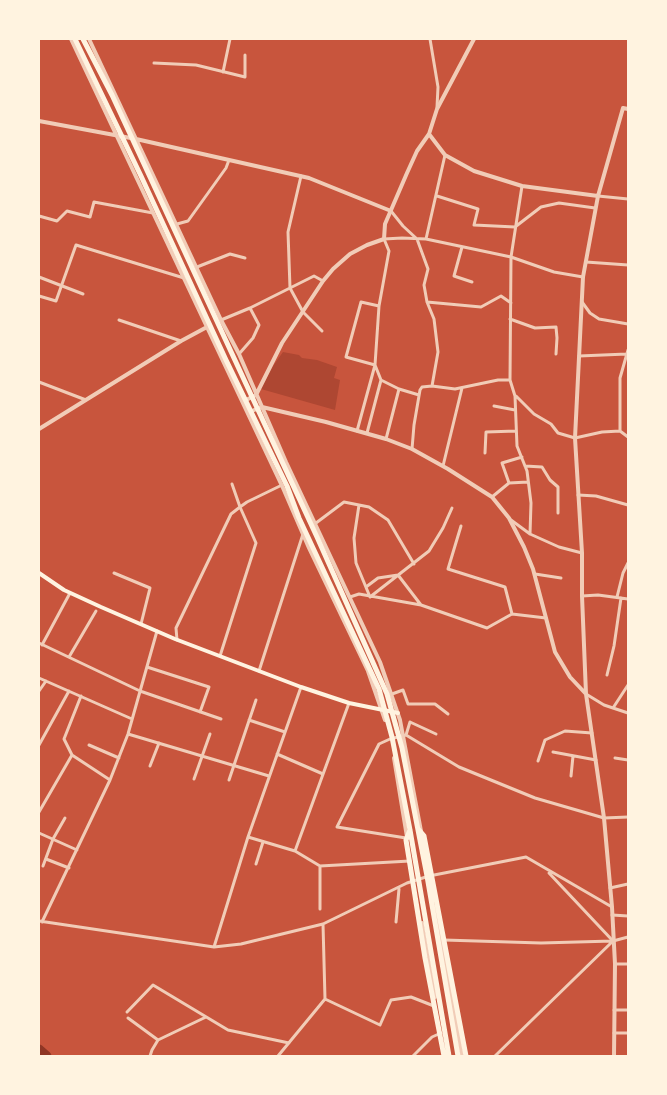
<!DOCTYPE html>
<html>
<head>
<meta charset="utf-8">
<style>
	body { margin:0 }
	#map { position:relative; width:667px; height:1095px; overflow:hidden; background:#c8553d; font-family:"Titillium Web",sans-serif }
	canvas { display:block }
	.frame { position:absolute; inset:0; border:40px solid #fff3e0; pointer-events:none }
</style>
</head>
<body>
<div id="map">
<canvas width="667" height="1095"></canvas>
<div class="frame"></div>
</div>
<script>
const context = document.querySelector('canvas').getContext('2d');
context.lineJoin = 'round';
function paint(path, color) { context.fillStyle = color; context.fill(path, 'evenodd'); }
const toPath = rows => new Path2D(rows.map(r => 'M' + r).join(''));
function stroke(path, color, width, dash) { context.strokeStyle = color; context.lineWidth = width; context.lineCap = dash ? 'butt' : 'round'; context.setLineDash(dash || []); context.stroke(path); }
paint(toPath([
	[283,352,299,355,302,358,317,360,337,367,334,378,340,380,335,410,261,389,273,366]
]), '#ae4732');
stroke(toPath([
	[39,1049,47,1056]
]), '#8f3625', 9);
stroke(toPath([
	[430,39,438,87,437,107],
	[154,63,196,65,245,77,245,55],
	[223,72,230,39],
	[522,186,511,257,510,380,515,396,517,446,527,471,531,503,530,534],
	[437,196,478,209,474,225,515,227,541,207,559,203,595,208],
	[598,196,628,199],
	[391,211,403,226,417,239,428,269,424,285,427,302,434,319,438,352,432,386],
	[39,216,57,221,67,211,90,217,94,202,153,213],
	[177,224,188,221,226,168,229,160],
	[426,239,445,155],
	[462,247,454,276,472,282],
	[586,262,628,265],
	[197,267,230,254,245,258],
	[39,277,83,294],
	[290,288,288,232,301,176],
	[290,288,303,312,322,331],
	[39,296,56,301,76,245,184,278],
	[427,302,481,307,501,296,511,303],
	[582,302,590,313,599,319,628,324],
	[510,319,535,328,556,327,557,338,556,354],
	[119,320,181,341],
	[221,320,250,308,314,276,323,281],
	[628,350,620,378,620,431,628,437],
	[239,354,253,338,259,325,250,308],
	[579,356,627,354],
	[39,382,86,400],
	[419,395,399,389,381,380,375,365,379,306,389,251,384,239,402,238,426,239,511,257,554,272,583,277],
	[516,396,534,414,551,424,558,433,575,438,602,432,620,431],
	[494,406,515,410],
	[357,431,375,365,346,357,361,302,379,306],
	[367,433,381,380],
	[386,439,399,389],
	[412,449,414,425,420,390,422,387,432,386,455,389,498,380,510,380],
	[485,453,486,432,516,431],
	[443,466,462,388],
	[525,466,542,467,550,480,558,487,558,513],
	[509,483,502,463,522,457],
	[232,484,240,507,247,502,282,485],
	[578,495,596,496,628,505],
	[492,497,509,483,528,482],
	[359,505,354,538,356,563,370,597,429,551,443,528,452,508],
	[511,520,530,534,559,547,582,553],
	[316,523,344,502,369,507,388,520,414,564],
	[461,526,448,569,505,587,512,614,546,618],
	[114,573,150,588,141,624],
	[535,574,561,578],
	[366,587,378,578,398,575,421,605],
	[582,596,598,595,628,599],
	[350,597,359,594,421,605,487,628,512,614],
	[617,597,623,573,628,563],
	[177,640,176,628,231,514,240,507,256,543,220,656],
	[39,643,140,691,221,719],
	[42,645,70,593],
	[69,657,96,611],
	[147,667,209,687,200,712],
	[259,671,303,534],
	[607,675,614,646,621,598],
	[39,678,132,719],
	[39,691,46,681],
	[392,694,403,690,408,704,435,704,448,714],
	[586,694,604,705,628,713],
	[81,696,64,739,72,755,110,780],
	[613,708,628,685],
	[249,720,285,732],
	[128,734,269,776],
	[406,735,410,722,436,734],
	[39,745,69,691],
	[89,745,119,758],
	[553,752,596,760],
	[277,754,323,774],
	[615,758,628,760],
	[538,761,545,740,565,731,592,733],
	[150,766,159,743],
	[571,776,573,756],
	[194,779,210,734],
	[229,780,256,700],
	[39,812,72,755],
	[39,833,77,850],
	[248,837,295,851,320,866,410,861],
	[406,838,337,827,379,744,390,739,406,735,459,767,535,798,604,818,628,817],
	[295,851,349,703],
	[46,859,69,868],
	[256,864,263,842],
	[43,866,53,839,65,818],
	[320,866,320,909],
	[549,873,613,941,628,937],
	[610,888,628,884],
	[612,915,628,916],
	[39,921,214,947,241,944,323,924,407,883,429,876,526,857,612,907],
	[42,922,110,780,128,734,157,631],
	[396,922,399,889],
	[323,924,325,999,380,1025,391,1000,411,997,434,1006],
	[444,940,541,943,613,941,495,1056],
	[214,947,248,837,301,687],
	[615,964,628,964],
	[614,1010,628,1010],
	[127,1012,153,985,228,1030,289,1043],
	[128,1018,158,1040],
	[614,1033,628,1033],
	[150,1056,152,1050,158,1040,206,1017],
	[278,1056,325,999],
	[413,1056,432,1037,441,1033]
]), '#f1ccb7', 3);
stroke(toPath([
	[71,39,283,488,309,548,368,671,385,720],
	[89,39,221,320,239,354,286,462,380,662,400,720,421,831],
	[39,121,136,139,309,178,391,211],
	[429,134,445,155,474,171,522,186,598,196],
	[244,401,256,395,282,343,323,281,333,269,350,254,367,245,384,239,385,224,407,173,417,151,429,134,437,109,474,39],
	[249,412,262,407,326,422,386,439,412,449,448,469,492,497,509,518,524,547,533,569,555,652,570,677,586,694],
	[39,429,181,341,207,327],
	[394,758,407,837],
	[435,907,462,1056],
	[422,923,435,997],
	[614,1056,615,964,612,907,604,818,586,694,582,596,582,553,575,438,583,277,598,196,623,108,628,109]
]), '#f1ccb7', 4);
stroke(toPath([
	[39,573,64,590,101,607,175,639,301,687,349,703,398,713]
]), '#fff3e0', 4);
stroke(toPath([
	[75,39,141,176,226,360,287,486,299,518,379,689,392,737,410,830,449,1056],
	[83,39,112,95,317,537,387,694,402,748,427,876,458,1056],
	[418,829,424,836,466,1056],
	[410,830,406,840,425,958,444,1056]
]), '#fff3e0', 5);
</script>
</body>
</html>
